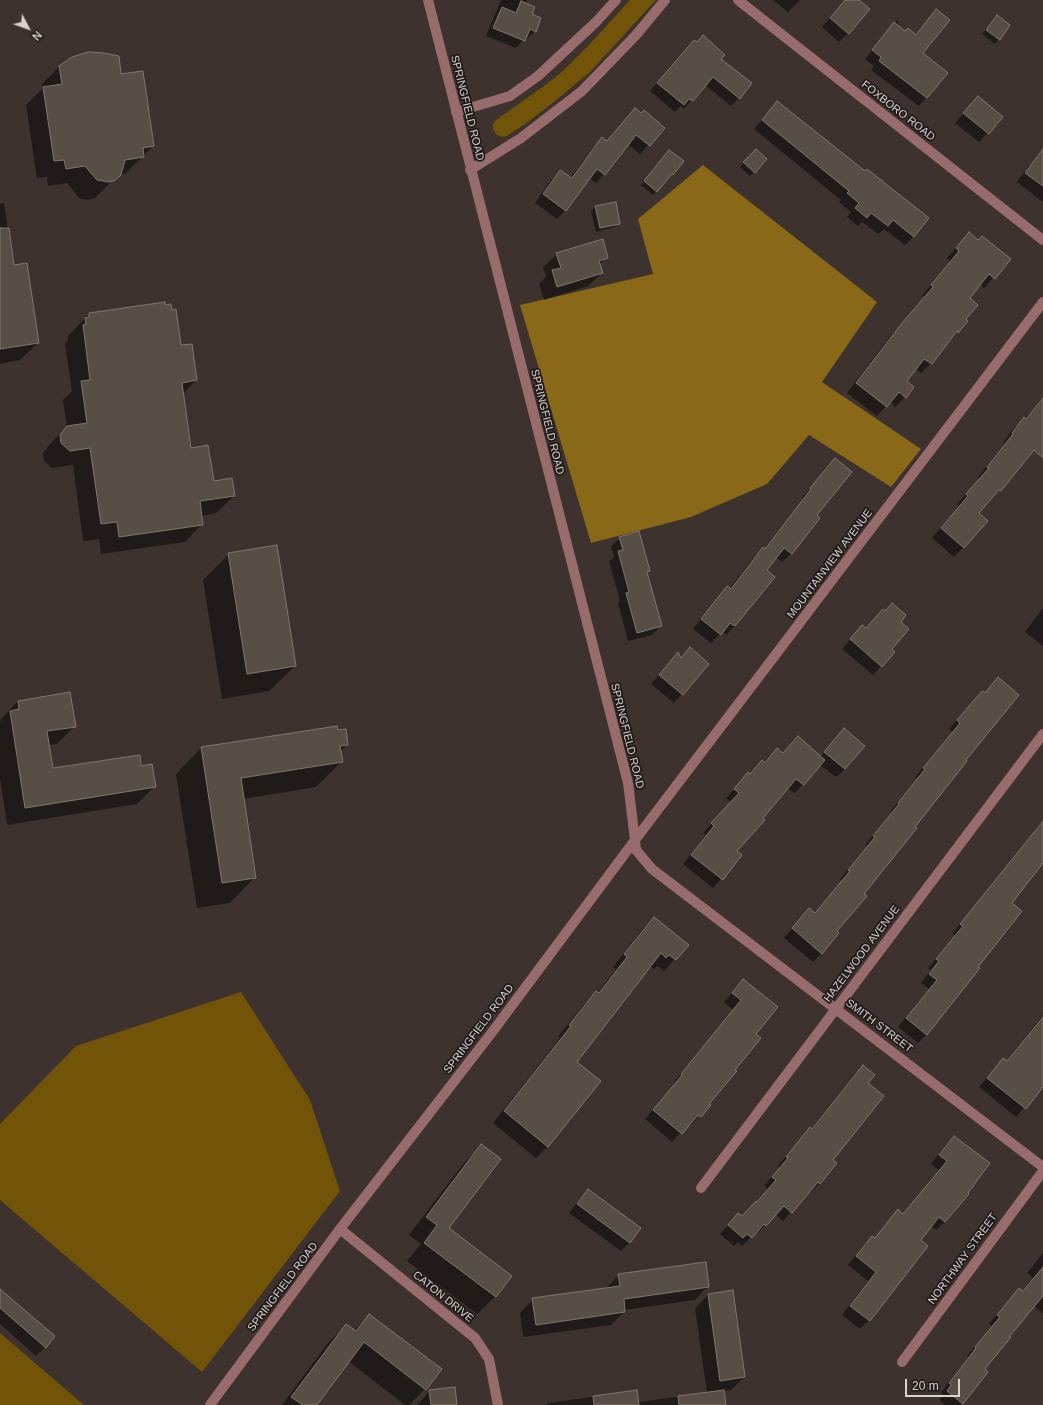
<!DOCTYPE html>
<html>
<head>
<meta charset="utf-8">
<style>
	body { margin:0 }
	#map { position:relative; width:1043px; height:1405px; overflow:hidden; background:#3d322e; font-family:Arial,sans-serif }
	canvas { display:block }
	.north { position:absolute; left:8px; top:8px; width:40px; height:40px; -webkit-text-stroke:3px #201b19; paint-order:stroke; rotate:131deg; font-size:11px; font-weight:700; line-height:16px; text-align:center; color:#d9d2cf }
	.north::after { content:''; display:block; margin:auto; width:14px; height:18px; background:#d9d2cf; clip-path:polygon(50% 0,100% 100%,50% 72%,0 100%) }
	.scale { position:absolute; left:905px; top:1379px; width:55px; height:18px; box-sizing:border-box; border:2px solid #d9d2cf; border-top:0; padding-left:5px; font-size:12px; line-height:14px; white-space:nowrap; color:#d9d2cf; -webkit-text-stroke:3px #201b19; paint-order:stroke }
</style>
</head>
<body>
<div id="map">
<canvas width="1043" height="1405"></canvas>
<div class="north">N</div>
<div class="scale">20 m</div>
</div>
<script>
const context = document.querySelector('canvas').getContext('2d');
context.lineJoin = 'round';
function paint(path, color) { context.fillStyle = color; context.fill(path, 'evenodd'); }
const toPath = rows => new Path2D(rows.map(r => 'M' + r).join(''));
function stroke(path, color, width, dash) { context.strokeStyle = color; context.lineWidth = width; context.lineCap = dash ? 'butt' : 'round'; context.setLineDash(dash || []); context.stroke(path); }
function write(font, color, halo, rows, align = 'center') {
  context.font = font + ' Arial,sans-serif'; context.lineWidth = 3.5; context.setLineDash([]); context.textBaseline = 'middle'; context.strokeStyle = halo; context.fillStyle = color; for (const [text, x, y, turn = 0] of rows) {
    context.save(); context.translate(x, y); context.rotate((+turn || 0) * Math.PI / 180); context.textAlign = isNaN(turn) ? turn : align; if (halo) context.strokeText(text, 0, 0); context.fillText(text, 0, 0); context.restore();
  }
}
paint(toPath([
	[630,0,656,0,590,72,555,101,528,122,507,136,501,137,496,134,493,129,493,124,496,120,544,86,563,71,588,46],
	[241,992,310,1100,340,1191,202,1372,0,1200,0,1124,76,1046],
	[0,1333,84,1405,0,1405]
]), '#715407');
paint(toPath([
	[703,165,877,302,822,382,921,449,891,487,809,435,767,484,691,517,591,543,520,305,653,274,638,219]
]), '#896818');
paint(toPath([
	[501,0,526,0,535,31,527,39,525,38,516,48,486,36],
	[773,0,800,0,788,12],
	[845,0,858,0,848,33,839,42,822,27],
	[936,10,922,53,947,73,919,106,871,70,874,66,865,59,898,19,898,27,905,32,915,35],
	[997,16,1009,26,995,44,982,34],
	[686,49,720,59,739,98,731,106,705,85,684,109,681,106,675,112,650,91],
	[60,66,120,76,153,146,125,174,118,175,95,198,87,200,79,198,67,183,48,186,47,177,37,178,26,105,43,88,42,84],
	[978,97,1002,117,979,142,955,123],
	[777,103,914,236,905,245,884,229,878,234,862,222,858,226,847,217,851,212,839,202,841,200,754,129],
	[635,109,664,128,640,154,628,144,604,174,596,183,589,178,565,210,557,219,535,203,551,180,560,171,570,178,594,147,603,139,607,142],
	[752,154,766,159,750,176,740,167],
	[665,155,682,161,672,174,653,195,641,185],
	[1037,159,1043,163,1043,202,1017,182,1028,167],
	[4,203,13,266,38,343,20,360,0,364,0,204],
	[595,207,619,223,615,227,596,232,591,211],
	[969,233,978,241,1010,259,984,288,979,284,968,298,964,319,958,332,948,342,931,363,921,373,915,369,906,381,905,397,895,407,890,402,877,416,847,393,892,334,924,297,922,296,950,261,947,258],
	[557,254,607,257,599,265,602,273,588,286,544,300,539,284,546,277,543,267],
	[89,314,180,346,196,380,183,394,190,449,213,482,234,496,216,513,201,516,202,524,185,542,101,554,99,539,83,541,73,465,52,468,44,461,43,453,49,445,67,427,63,400,72,391,65,343,68,340,68,336],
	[1043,397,1043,439,1000,490,990,500,989,499,977,513,964,547,954,557,932,538,959,506,957,504,980,479,978,477,1004,444,1003,443,1014,428,1024,419,1025,419],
	[835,459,815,515,819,518,791,554,782,562,776,557,765,570,774,577,735,626,726,635,722,632,711,643,693,629,719,596,727,588,729,589,754,557,763,548,764,549,803,499,802,498],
	[620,538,649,571,647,573,661,626,652,635,628,641,618,603,620,601,609,561,614,557,611,546],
	[229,554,295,666,269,691,222,699,203,580],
	[892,604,899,622,890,649,881,666,873,675,842,649,854,635,866,629],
	[1043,608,1043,646,1025,632],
	[690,649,682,694,674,703,651,684,678,654,680,659],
	[998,679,965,760,835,931,822,953,813,962,784,938,809,909,814,913,842,881,840,879,867,846,865,845,891,813,890,812,917,778,915,777,952,732,949,729,973,701,982,692,984,694],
	[18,701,75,726,57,744,49,745,52,770,141,767,155,786,137,804,7,825,0,778,0,722,1,719],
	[844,730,863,746,845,769,836,777,820,765,795,793,787,788,736,851,741,856,713,888,683,864,706,835,703,833,731,802,726,798,740,783,753,770,764,763,777,749,782,754,820,757],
	[347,745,340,752,342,761,316,787,243,799,255,877,230,903,197,908,176,774,201,748],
	[1043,820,1043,861,1010,903,927,1034,918,1043,898,1027,929,989,921,983,931,970,928,968,955,935,952,934],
	[654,918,687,945,664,971,657,966,654,969,650,966,576,1062,548,1146,536,1158,493,1123,560,1038,558,1037,584,1004,596,992,597,993,616,969,613,967,642,930],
	[743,981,755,1034,708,1104,709,1105,691,1125,689,1124,672,1142,645,1119,674,1084,673,1083,733,1010,724,1002],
	[1043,1015,1043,1088,1041,1090,1040,1089,1016,1117,979,1087,1003,1059,1006,1061],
	[863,1067,867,1083,832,1160,820,1183,811,1192,809,1191,783,1221,775,1214,757,1234,756,1232,742,1246,738,1242,734,1246,720,1234,738,1214,742,1217,757,1203,768,1189,764,1186,780,1168,778,1166,802,1137,810,1128,811,1129,854,1075],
	[954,1137,945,1222,936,1230,931,1226,919,1240,869,1320,860,1329,842,1315,868,1281,848,1265,863,1246,872,1237,874,1239,898,1210,903,1214,939,1170,931,1164,945,1146],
	[481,1145,448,1229,510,1276,495,1297,477,1314,407,1261,421,1244,409,1235,464,1163],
	[588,1191,640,1229,629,1243,621,1251,569,1213,579,1200],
	[1043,1253,1043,1313,1034,1306,984,1369,962,1403,960,1405,945,1405,939,1400,943,1395,941,1392,968,1357,967,1356,992,1326,989,1324,1011,1298,1019,1289,1022,1291,1033,1278,1027,1273],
	[619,1275,708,1286,695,1300,624,1310,624,1312,611,1325,523,1337,520,1313,533,1299,605,1289],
	[732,1292,744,1377,731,1390,723,1391,725,1405,546,1405,548,1403,636,1391,638,1402,707,1393,695,1308,708,1295],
	[0,1301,45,1347,36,1356,0,1324],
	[369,1315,425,1389,409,1405,405,1405,348,1361,316,1405,282,1405,328,1343,346,1325,353,1331],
	[430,1391,456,1405,417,1405]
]), '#0007');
const building = toPath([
	[845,0,859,0,870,9,849,34,830,18,845,0],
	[521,1,535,7,532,14,541,18,536,32,530,29,525,41,493,28,502,7,516,13,521,1],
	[936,9,950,20,923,53,948,73,927,98,879,61,881,57,872,50,894,22,905,31,908,28,916,35,936,9],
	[997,15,1010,25,1000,40,986,30,997,15],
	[703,35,725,55,721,59,752,83,740,99,713,77,693,101,689,99,684,105,657,83,694,40,697,42,703,35],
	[88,52,104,53,119,56,121,74,143,71,154,146,143,148,144,157,125,160,121,175,114,181,109,182,97,180,85,166,66,169,64,160,54,161,43,87,62,84,59,66,72,57,88,52],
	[978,96,1003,117,989,134,963,113,978,96],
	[777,101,865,171,867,169,929,218,914,237,893,220,888,226,871,213,867,218,855,208,859,203,847,193,849,191,762,120,777,101],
	[635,108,641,113,644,110,665,128,650,146,636,135,605,175,597,169,566,211,543,194,560,170,572,178,602,137,607,141,635,108],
	[756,149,767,159,755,173,743,162,756,149],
	[1043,149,1043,186,1025,173,1043,149],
	[669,150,684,161,673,175,672,174,657,192,644,181,669,150],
	[616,202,620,224,600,228,595,206,616,202],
	[0,228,9,228,14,265,27,263,39,343,0,349,0,228],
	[969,232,978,240,982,236,1011,259,995,279,989,274,970,298,978,305,966,319,968,321,958,333,957,331,932,364,924,359,907,381,914,387,906,398,899,392,887,407,856,383,902,323,933,287,931,285,959,251,956,248,969,232],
	[603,239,608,258,599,261,603,273,557,287,552,270,561,268,556,253,603,239],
	[165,302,165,305,171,304,172,310,176,309,181,345,192,344,197,380,182,383,191,448,208,445,214,481,232,478,235,496,200,501,203,525,119,537,117,522,101,524,90,448,70,451,61,443,60,435,67,426,87,423,81,381,90,380,83,325,86,324,85,318,89,317,89,313,165,302],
	[1043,398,1043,458,1034,450,1001,491,999,490,979,513,988,521,964,548,941,528,968,496,966,494,989,468,987,467,1013,434,1012,433,1024,417,1026,419,1043,398],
	[835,458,852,472,817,515,820,518,792,554,784,548,767,570,775,577,758,598,735,626,730,623,721,635,701,619,727,586,731,589,763,547,765,549,811,489,810,488,835,458],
	[639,531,650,571,647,572,662,626,637,633,626,593,629,592,618,551,623,550,619,537,639,531],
	[277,545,296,666,247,674,228,553,277,545],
	[892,603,906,615,901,622,909,629,892,649,895,652,882,667,850,639,862,625,866,628,883,609,885,611,892,603],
	[690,647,709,664,683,695,659,675,678,652,681,658,690,647],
	[998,677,1019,695,966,760,967,761,915,827,917,828,864,894,867,896,837,931,839,933,822,954,792,928,809,908,815,913,850,871,848,870,875,837,873,836,899,804,898,803,925,769,923,768,960,723,957,720,982,691,985,693,998,677],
	[70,692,76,727,47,731,53,768,140,755,141,766,152,764,156,787,25,808,10,711,19,709,18,701,70,692],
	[337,726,338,730,346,729,348,745,340,746,343,762,241,778,256,878,222,883,201,747,337,726],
	[844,728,865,746,845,769,824,752,844,728],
	[798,736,825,760,804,785,796,779,763,818,765,820,737,851,742,855,723,880,691,855,714,826,711,823,739,793,734,789,748,772,750,774,762,760,765,763,777,748,783,753,798,736],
	[1043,821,1043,863,1012,903,1022,911,978,967,980,968,927,1035,906,1018,937,980,929,974,939,961,936,959,963,926,960,924,1043,821],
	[654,917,689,945,676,960,669,955,666,958,661,953,577,1062,601,1081,548,1147,504,1111,571,1026,569,1025,596,991,599,993,627,957,624,954,654,917],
	[743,979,778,1007,756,1034,761,1038,735,1070,737,1071,709,1104,711,1105,701,1117,698,1115,682,1134,653,1110,682,1075,681,1074,741,1000,732,993,743,979],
	[1043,1017,1043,1087,1026,1109,987,1078,1003,1058,1007,1061,1043,1017],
	[863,1065,875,1075,868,1083,884,1096,833,1160,837,1163,820,1184,818,1182,792,1213,784,1206,766,1226,764,1224,752,1238,747,1234,743,1238,728,1225,738,1213,742,1216,756,1201,757,1202,776,1180,772,1177,788,1158,786,1157,810,1127,812,1129,863,1065],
	[954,1136,990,1163,968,1193,969,1194,945,1222,939,1217,921,1240,928,1246,870,1321,850,1306,876,1272,856,1256,872,1236,875,1238,898,1209,903,1214,947,1161,939,1155,954,1136],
	[481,1144,501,1159,449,1228,512,1276,496,1297,424,1243,437,1225,426,1217,481,1144],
	[588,1189,641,1228,630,1243,577,1204,588,1189],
	[706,1262,709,1287,624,1299,625,1312,536,1325,532,1298,620,1286,618,1274,706,1262],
	[1043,1267,1043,1296,1010,1336,1011,1337,985,1369,988,1372,963,1404,947,1391,951,1385,949,1383,976,1348,975,1347,1000,1317,997,1315,1019,1288,1023,1291,1043,1267],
	[0,1289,55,1336,46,1348,0,1308,0,1289],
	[733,1290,745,1377,720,1381,708,1294,733,1290],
	[369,1314,442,1369,426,1390,364,1342,317,1405,303,1405,291,1397,346,1324,356,1331,369,1314],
	[455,1387,457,1405,431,1405,429,1390,455,1387],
	[637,1390,639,1405,594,1405,593,1396,637,1390],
	[724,1390,726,1405,679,1405,678,1396,724,1390]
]);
paint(building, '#574e46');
stroke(building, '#81776f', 1);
stroke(toPath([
	[738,0,1043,240],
	[456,112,510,96,538,76,596,22,616,0],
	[470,170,521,138,582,91,636,35,665,0],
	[1043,302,635,840,636,850,652,869,1043,1167],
	[701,1188,1043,734],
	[340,1229,475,1338,489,1359,498,1405],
	[902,1362,1043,1171],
	[210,1405,340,1229,493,1031,635,840,628,783,428,0]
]), '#986c6c', 10);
write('11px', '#d9d2cf', '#201b19', [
	["SPRINGFIELD ROAD",467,108,76],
	["FOXBORO ROAD",898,111,38],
	["SPRINGFIELD ROAD",547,422,76],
	["MOUNTAINVIEW AVENUE",830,564,-53],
	["SPRINGFIELD ROAD",627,736,76],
	["HAZELWOOD AVENUE",862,954,-53],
	["SMITH STREET",879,1026,37],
	["SPRINGFIELD ROAD",479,1029,-53],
	["NORTHWAY STREET",963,1259,-54],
	["SPRINGFIELD ROAD",283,1287,-53],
	["CATON DRIVE",443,1297,39]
]);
</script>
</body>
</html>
